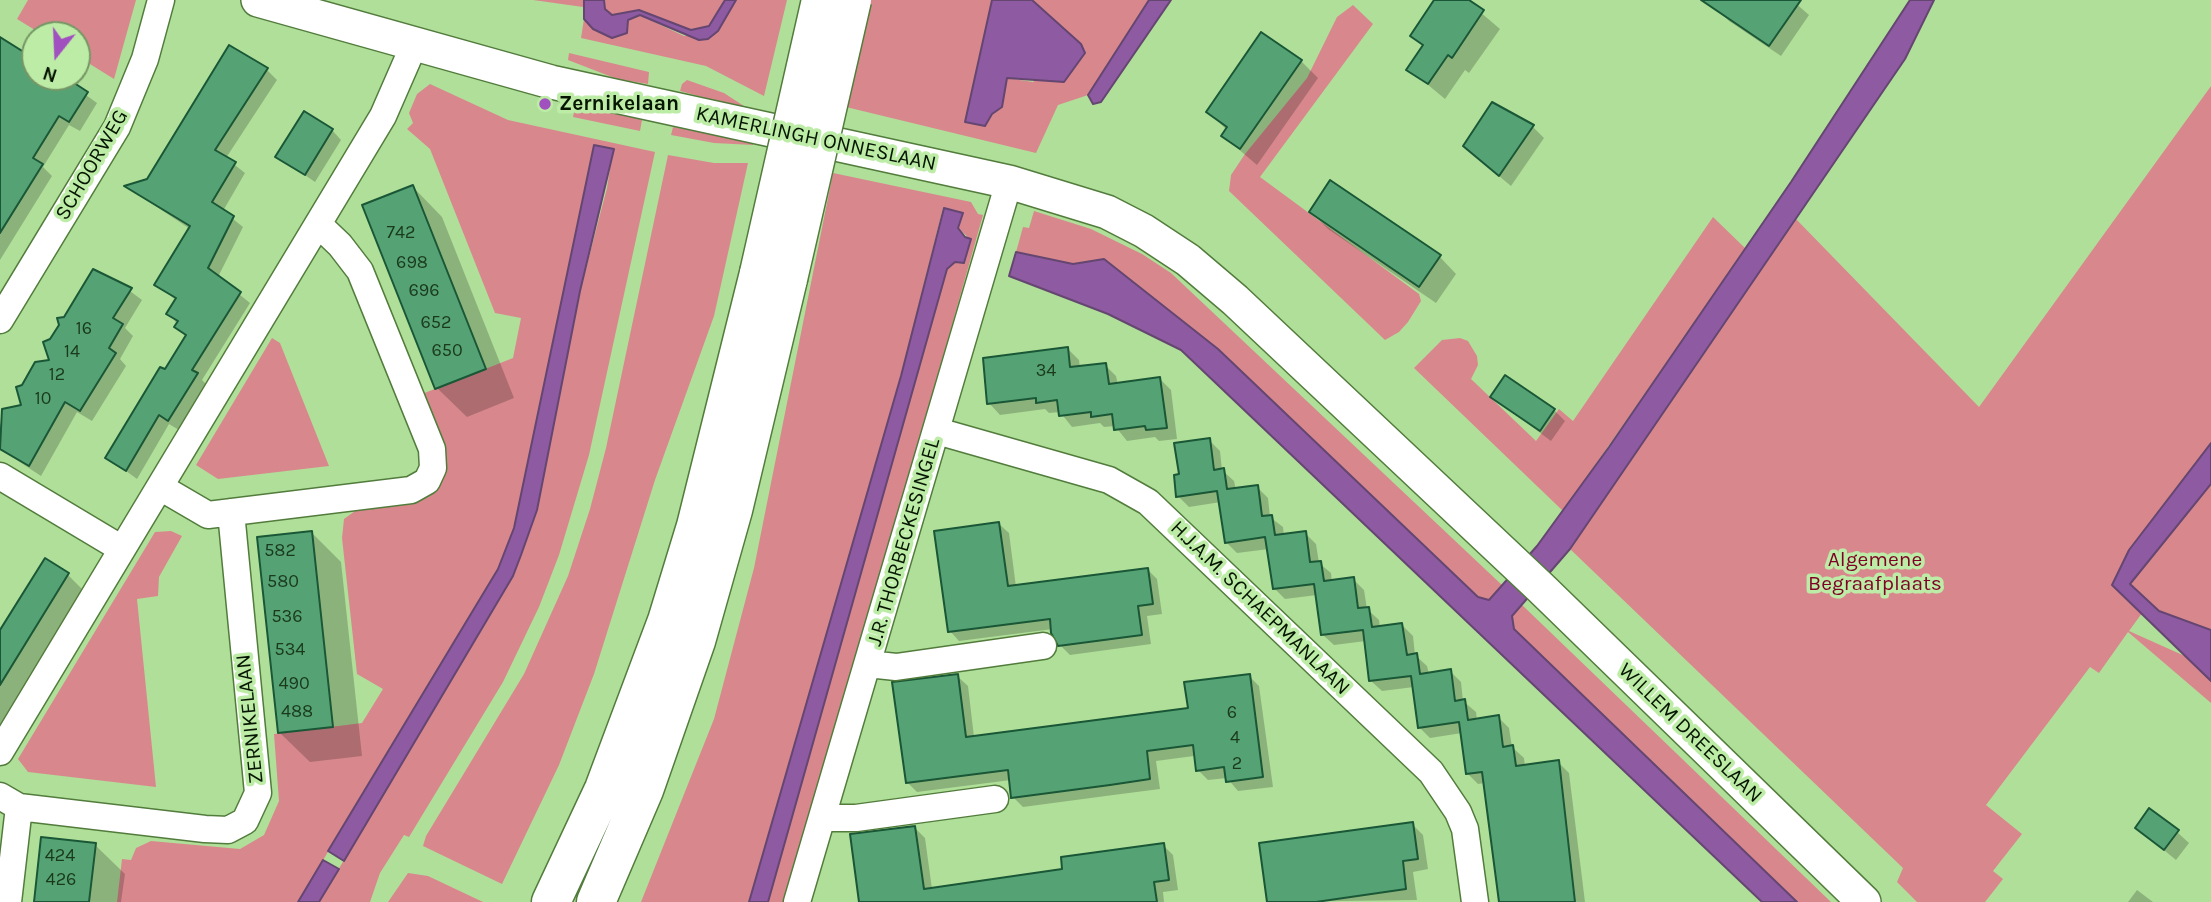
<!DOCTYPE html>
<html>
<head>
<meta charset="utf-8">
<style>
	body { margin:0 }
	#map { position:relative; width:2211px; height:902px; overflow:hidden; background:#b0df9a; font-family:Karla,sans-serif }
	canvas { display:block }
	.north { position:absolute; left:21px; top:21px; width:70px; height:70px; box-sizing:border-box; background:#bdeca7; border:2px solid #749664; border-radius:50%; rotate:198deg; font-size:19px; font-weight:700; line-height:28px; text-align:center; color:#061600 }
	.north::after { content:''; display:block; margin:auto; width:24px; height:32px; background:#a150bf; clip-path:polygon(50% 0,100% 100%,50% 72%,0 100%) }
</style>
</head>
<body>
<div id="map">
<canvas width="2211" height="902"></canvas>
<div class="north">N</div>
</div>
<script>
const context = document.querySelector('canvas').getContext('2d');
context.lineJoin = 'round';
function paint(path, color) { context.fillStyle = color; context.fill(path, 'evenodd'); }
const toPath = rows => new Path2D(rows.map(r => 'M' + r).join(''));
function stroke(path, color, width, dash) { context.strokeStyle = color; context.lineWidth = width; context.lineCap = dash ? 'butt' : 'round'; context.setLineDash(dash || []); context.stroke(path); }
function write(font, color, halo, rows, align = 'center') {
  context.font = font + ' Karla,sans-serif'; context.lineWidth = 7; context.setLineDash([]); context.textBaseline = 'middle'; context.strokeStyle = halo; context.fillStyle = color; for (const [text, x, y, turn = 0] of rows) {
    context.save(); context.translate(x, y); context.rotate((+turn || 0) * Math.PI / 180); context.textAlign = isNaN(turn) ? turn : align; if (halo) context.strokeText(text, 0, 0); context.fillText(text, 0, 0); context.restore();
  }
}
paint(toPath([
	[28,0,136,0,114,79,77,56,77,35,43,35,17,19],
	[533,0,584,0,583,7],
	[604,0,725,0,709,26,691,30,640,10,612,15,605,9],
	[736,0,787,0,764,96,706,66,581,38,584,19,593,29,626,26,628,20,640,15,684,36,718,31],
	[870,0,992,0,965,122,985,126,992,114,1002,107,1007,78,1033,82,1081,44,1032,0,1149,0,1088,95,1058,105,1036,153,846,107],
	[1353,5,1373,24,1260,177,1419,294,1421,301,1408,322,1399,332,1385,340,1229,191,1231,175,1245,154,1307,78,1337,17],
	[569,53,649,72,648,84,617,79,568,60],
	[687,80,724,93,750,110,680,91,682,84],
	[430,84,508,120,655,152,589,455,559,555,539,607,503,682,409,837,404,835,380,873,370,902,319,902,513,576,521,555,537,510,580,291,607,188,613,149,595,145,514,528,498,568,298,902,117,902,122,859,131,860,136,848,151,841,240,849,264,835,279,801,274,734,362,723,383,689,357,674,342,538,344,519,355,511,413,504,430,496,435,490,422,394,513,358,521,318,495,313,430,149,407,129,413,123,409,113,417,94],
	[2211,86,2211,630,2159,611,2145,609,2129,631,2187,657,2211,681,2211,703,2128,632,2099,673,2090,667,1986,805,2022,834,1993,871,2003,879,1985,902,1917,902,1897,882,1903,868,1570,549,1795,218,1979,407],
	[577,99,642,120,640,131,573,117],
	[673,127,706,133,754,138,753,145,714,143,671,135],
	[668,155,714,163,748,163,714,316,655,480,594,674,559,765,502,884,423,846,426,836,524,674,568,576,590,509,606,448],
	[833,173,971,202,978,214,983,215,789,902,768,902,947,269,955,262,965,263,971,240,958,228,963,213,948,209,943,208,901,376,749,902,641,902,714,719,754,568],
	[1034,211,1091,229,1142,254,1171,273,1503,586,1489,600,1479,597,1218,349,1104,259,1073,264,1016,252,1023,227,1029,228],
	[1713,217,1746,249,1563,511,1414,368,1442,340,1460,338,1468,341,1477,356,1478,365,1471,379,1536,441,1559,409,1573,421],
	[272,338,280,343,329,466,218,479,196,465],
	[171,531,182,536,159,577,158,596,137,599,156,787,28,772,18,759,155,532],
	[1520,603,1831,902,1797,902,1659,770,1513,629,1512,616],
	[408,873,428,876,483,902,388,902]
]), '#d8888d');
const water = toPath([
	[584,0,604,0,605,9,612,15,639,10,691,30,709,26,725,0,736,0,718,31,708,39,699,40,640,15,628,20,627,33,612,38,593,29,584,19,584,0],
	[992,0,1032,0,1081,44,1085,53,1064,82,1007,78,1002,107,992,114,985,126,965,122,992,0],
	[1149,0,1171,0,1101,102,1093,104,1088,95,1149,0],
	[1910,0,1934,0,1905,59,1570,549,1512,616,1514,629,1797,902,1762,902,1181,350,1108,314,1009,276,1016,252,1073,264,1104,259,1218,349,1478,597,1489,600,1537,546,1609,447,1791,182,1910,0],
	[594,145,614,149,580,291,537,510,521,555,513,576,344,861,328,851,498,569,514,528,594,145],
	[944,208,963,213,958,228,965,237,971,239,964,263,955,262,947,269,768,902,749,902,901,376,944,208],
	[2211,443,2211,484,2130,584,2159,611,2211,630,2211,681,2112,585,2129,550,2211,443],
	[323,860,339,869,319,902,298,902,323,860]
]);
paint(water, '#8e5aa2');
stroke(water, '#654671', 2);
paint(toPath([
	[1436,0,1466,0,1500,29,1469,73,1465,70,1445,99,1409,69,1424,47,1412,36],
	[1724,0,1792,0,1809,15,1781,56,1729,21,1718,10],
	[0,49,35,61,35,77,61,77,97,103,80,131,69,125,43,167,52,176,0,260],
	[1301,61,1318,78,1257,165,1223,136,1227,130,1208,112],
	[267,70,277,80,226,158,245,173,223,211,243,227,218,277,250,303,202,380,207,385,179,430,169,424,137,479,107,457,187,338,169,313,177,301,156,284,190,229,127,187,148,181],
	[1533,127,1544,138,1511,186,1476,157],
	[332,130,341,140,315,182,277,156],
	[413,187,442,217,514,398,467,417,437,388],
	[1311,212,1440,257,1456,274,1436,303,1328,229],
	[114,279,142,300,125,328,133,336,120,359,126,366,92,421,77,412,41,476,0,449,0,425,5,416,23,407,23,387,52,362,52,341,65,318],
	[1067,348,1079,360,1080,368,1105,365,1116,376,1118,385,1160,379,1171,390,1177,439,1159,441,1155,437,1127,441,1115,426,1104,427,1100,423,1072,427,1060,412,1049,413,1045,409,1000,415,989,403],
	[1492,397,1554,410,1565,421,1551,441],
	[1209,440,1220,451,1222,470,1234,481,1236,490,1257,487,1268,498,1270,517,1283,527,1284,536,1305,533,1316,544,1319,563,1331,573,1332,582,1353,579,1364,590,1367,609,1379,620,1380,628,1402,625,1413,636,1415,655,1427,666,1429,674,1450,671,1461,682,1463,701,1476,712,1477,720,1498,717,1509,728,1512,747,1524,758,1525,767,1558,762,1569,773,1585,902,1501,902,1485,783,1478,784,1467,773,1462,733,1430,738,1419,727,1414,687,1382,691,1371,681,1366,641,1334,645,1323,635,1317,595,1285,599,1274,588,1269,549,1237,553,1226,542,1221,502,1189,507,1178,496,1180,476],
	[999,524,1009,533,1016,587,1147,569,1157,579,1162,614,1147,616,1151,644,1070,655,1060,645,1053,629,959,641,950,631],
	[311,532,341,562,362,756,310,762,280,733],
	[68,575,87,594,0,736,0,634],
	[957,676,968,686,974,737,1190,710,1249,676,1259,686,1273,787,1238,791,1227,778,1208,780,1198,770,1194,756,1156,761,1160,789,1121,794,1023,807,1013,797,1011,780,917,792,907,782],
	[1412,824,1423,835,1428,869,1413,872,1417,900,1268,902],
	[915,828,925,838,932,889,1064,870,1163,845,1173,855,1178,890,1163,892,1164,902,861,902],
	[2137,828,2177,832,2189,843,2176,860],
	[95,845,125,874,121,902,35,902],
	[2137,890,2153,902,2128,902]
]), '#0003');
const building = toPath([
	[1434,0,1469,0,1484,10,1452,58,1448,55,1428,84,1406,70,1423,45,1410,36,1434,0],
	[1701,0,1801,0,1769,46,1701,0],
	[1261,32,1302,60,1240,149,1221,136,1227,127,1206,112,1261,32],
	[0,37,35,59,35,77,65,77,88,92,69,122,59,116,33,158,43,164,0,233,0,37],
	[229,45,268,68,215,150,236,162,212,202,234,216,208,268,241,292,192,370,198,373,168,421,159,415,126,471,105,458,160,367,165,369,186,335,174,327,178,321,166,314,176,298,154,285,190,226,124,186,147,179,229,45],
	[1492,102,1534,125,1499,176,1463,146,1492,102],
	[304,111,333,129,305,175,275,157,304,111],
	[1330,180,1441,255,1419,287,1309,212,1330,180],
	[413,185,486,369,435,389,362,205,413,185],
	[93,269,132,288,113,318,123,324,109,348,116,353,80,411,65,402,29,466,0,449,2,409,21,405,16,387,22,385,35,362,49,360,43,342,50,339,59,325,57,318,64,317,93,269],
	[1068,347,1070,367,1106,363,1109,384,1160,377,1167,428,1146,430,1145,426,1114,430,1112,414,1091,417,1091,412,1059,416,1057,400,1036,403,1036,398,987,404,983,358,1068,347],
	[1505,375,1555,409,1540,431,1490,397,1505,375],
	[1210,438,1214,470,1224,468,1227,489,1258,485,1262,516,1272,515,1275,535,1306,531,1310,562,1321,561,1324,581,1354,577,1358,608,1369,607,1372,627,1402,623,1407,655,1417,653,1420,674,1451,669,1455,701,1465,699,1468,720,1499,715,1503,747,1513,745,1516,766,1559,760,1575,902,1499,902,1482,772,1466,774,1459,722,1418,728,1411,676,1369,681,1363,630,1321,635,1314,584,1273,589,1265,537,1225,543,1217,491,1176,497,1174,475,1179,474,1174,443,1210,438],
	[999,522,1008,586,1148,568,1153,604,1138,606,1142,635,1058,646,1051,633,1050,619,948,632,934,531,999,522],
	[312,531,333,727,278,733,257,537,312,531],
	[45,558,69,573,0,685,0,630,45,558],
	[958,674,966,737,1188,708,1184,682,1250,674,1263,777,1226,782,1224,767,1196,771,1193,745,1147,751,1150,779,1110,785,1011,798,1008,770,906,783,892,682,958,674],
	[2149,808,2179,830,2164,850,2135,828,2149,808],
	[1413,822,1418,859,1403,861,1406,889,1316,902,1267,902,1259,843,1413,822],
	[915,826,924,889,1062,869,1061,857,1164,843,1169,880,1154,882,1157,902,859,902,850,834,915,826],
	[41,837,96,843,89,902,34,902,41,837]
]);
paint(building, '#55a375');
stroke(building, '#1a5736', 2);
const minor = toPath([
	[0,320,117,127,145,59,161,0],
	[937,431,1109,480,1148,502,1431,772,1458,812,1465,829,1475,902],
	[0,476,122,549],
	[160,487,208,515,411,490,427,481,433,468,432,449,360,271,340,245,319,225],
	[868,664,896,667,1043,646],
	[0,752,383,116,414,45],
	[0,796,19,807,205,829,228,830,245,821,258,793,231,512],
	[822,818,856,818,995,799],
	[8,902,19,807],
	[797,902,1009,182]
]);
const tertiary = toPath([
	[258,0,551,82,1009,182,1107,212,1144,231,1188,260,1235,300,1541,588,1864,902]
]);
const primary = toPath([
	[551,902,604,789,667,621,696,526,759,273],
	[596,902,644,790,696,641,733,510,788,279]
]);
stroke(minor, '#527c3c', 29);
stroke(tertiary, '#527c3c', 36);
stroke(primary, '#527c3c', 41);
stroke(minor, '#fff', 26);
stroke(tertiary, '#fff', 33);
stroke(primary, '#fff', 38);
const primaryBridge = toPath([
	[759,273,821,0],
	[788,279,852,0]
]);
stroke(primaryBridge, '#527c3c', 41, []);
stroke(primaryBridge, '#fff', 38);
for (const [x, y, r, color] of [
	[545,104,7,"#a150bf"]
]) { const dot = new Path2D(); dot.arc(x, y, r, 0, 2 * Math.PI); context.fillStyle = color; context.fill(dot); stroke(dot, '#bdeca7', 2.5); }
write('18px', '#1a391d', null, [
	["742",401,233],
	["698",412,263],
	["696",424,291],
	["652",436,323],
	["16",84,329],
	["650",447,351],
	["14",72,352],
	["34",1046,371],
	["12",57,375],
	["10",43,399],
	["582",280,551],
	["580",283,582],
	["536",287,617],
	["534",290,650],
	["490",294,684],
	["488",297,712],
	["6",1232,713],
	["4",1235,738],
	["2",1237,764],
	["424",60,856],
	["426",61,880]
]);
write('bold 21px', '#061600', '#bdeca7', [
	["Zernikelaan",559,104]
], 'left');
write('21px', '#061600', '#bdeca7', [
	["KAMERLINGH ONNESLAAN",816,139,12],
	["SCHOORWEG",92,165,-60],
	["J.R. THORBECKESINGEL",904,542,-74],
	["H.J.A.M. SCHAEPMANLAAN",1260,608,44],
	["ZERNIKELAAN",250,719,-96],
	["WILLEM DREESLAAN",1690,733,44]
]);
write('21px', '#7f0025', '#bdeca7', [
	["Algemene",1875,560],
	["Begraafplaats",1875,584]
]);
</script>
</body>
</html>
